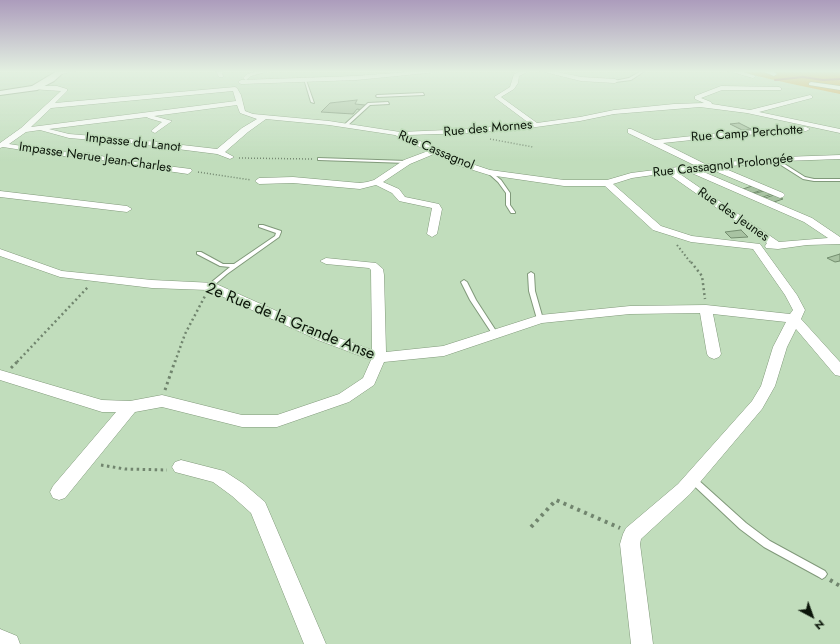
<!DOCTYPE html>
<html>
<head>
<meta charset="utf-8">
<style>
	body { margin:0 }
	#map { position:relative; width:840px; height:644px; overflow:hidden; background:#c1ddbc; font-family:Jost,sans-serif }
	canvas { display:block }
	.north { position:absolute; left:792px; top:596px; width:40px; height:40px; -webkit-text-stroke:3px #c1ddbc; paint-order:stroke; rotate:139deg; font-size:11px; font-weight:700; line-height:16px; text-align:center; color:#0b1509 }
	.north::after { content:''; display:block; margin:auto; width:14px; height:18px; background:#0b1509; clip-path:polygon(50% 0,100% 100%,50% 72%,0 100%) }
</style>
</head>
<body>
<div id="map">
<canvas width="840" height="644"></canvas>
<div class="north">N</div>
</div>
<script>
const context = document.querySelector('canvas').getContext('2d');
context.lineJoin = 'round';
function paint(path, color) { context.fillStyle = color; context.fill(path, 'evenodd'); }
const toPath = rows => new Path2D(rows.map(r => 'M' + r).join(''));
function stroke(path, color, width, dash) { context.strokeStyle = color; context.lineWidth = width; context.lineCap = dash ? 'butt' : 'round'; context.setLineDash(dash || []); context.stroke(path); }
function write(font, color, halo, rows, align = 'center') {
  context.font = font + ' Jost,sans-serif'; context.lineWidth = 3.5; context.setLineDash([]); context.textBaseline = 'middle'; context.strokeStyle = halo; context.fillStyle = color; for (const [text, x, y, turn = 0] of rows) {
    context.save(); context.translate(x, y); context.rotate((+turn || 0) * Math.PI / 180); context.textAlign = isNaN(turn) ? turn : align; if (halo) context.strokeText(text, 0, 0); context.fillText(text, 0, 0); context.restore();
  }
}
paint(toPath([
	[735,71,840,71,840,94,792,84]
]), '#d6a344');
stroke(toPath([
	[775,80,803,77,823,80,840,79]
]), '#ad5a58', 2);
const building = toPath([
	[357,100,355,104,365,105,362,110,357,109,353,114,321,112,330,103,357,100],
	[739,123,751,129,742,130,730,124,739,123],
	[752,186,762,190,750,194,740,190,752,186],
	[764,191,772,194,760,198,752,194,764,191],
	[774,195,783,199,771,203,762,199,774,195],
	[741,230,748,237,731,238,725,232,741,230],
	[840,254,840,261,835,262,827,258,840,254]
]);
paint(building, '#a8c3a2');
stroke(building, '#748e6f', 1);
const service = toPath([
	[641,71,645,71,631,80,615,82,614,81,629,78,641,71],
	[304,79,306,80,314,103,311,102,304,79],
	[423,93,424,95,377,97,376,96,377,95,423,93],
	[388,102,389,104,370,105,347,126,344,125,368,103,388,102],
	[318,158,407,161,409,162,407,163,319,160,318,160,318,158],
	[773,158,775,158,805,177,814,179,840,179,840,181,814,181,803,179,773,160,773,158],
	[488,171,490,171,501,180,510,193,510,205,515,212,515,213,511,213,506,205,506,193,498,182,488,173,488,171],
	[259,225,263,225,281,231,281,232,279,237,227,274,212,287,208,287,207,286,208,285,230,267,220,266,197,254,197,252,201,252,223,264,234,264,275,236,276,233,259,227,259,225],
	[531,272,534,274,535,291,543,319,540,321,537,319,529,291,528,274,531,272],
	[464,280,467,282,476,300,498,334,497,335,493,335,470,300,461,282,464,280],
	[693,477,696,478,746,523,770,541,825,571,827,574,825,577,822,579,819,577,764,547,740,529,690,482,689,480,690,478,693,477]
]);
const minor = toPath([
	[75,71,62,74,59,72,60,71,75,71],
	[216,71,222,71,223,77,219,77,216,71],
	[258,71,270,71,251,76,246,80,243,78,247,74,258,71],
	[418,71,448,71,356,80,241,84,238,82,241,80,356,76,418,71],
	[521,71,530,71,519,76,518,83,514,89,501,97,537,123,580,117,614,110,674,104,704,103,695,99,695,96,721,86,779,87,781,88,781,90,722,90,701,98,711,102,712,104,750,110,810,95,812,96,812,98,759,112,840,129,840,133,747,113,700,107,614,114,580,121,536,127,471,133,407,135,435,148,439,148,440,150,463,161,490,170,564,180,607,180,631,173,694,165,628,133,628,129,631,129,655,140,730,132,806,127,810,129,806,131,730,136,663,143,705,164,783,157,840,155,840,159,783,161,721,167,783,193,785,195,783,197,780,198,710,169,699,170,812,218,840,237,840,244,807,245,778,249,766,248,765,246,767,243,667,173,632,178,613,184,661,226,692,236,760,244,797,295,805,310,801,319,840,362,840,376,835,375,796,329,787,347,775,386,762,409,690,494,641,539,640,544,653,644,631,644,620,544,623,534,626,528,678,484,752,401,761,386,773,347,786,322,713,314,721,354,719,357,714,359,709,357,707,354,700,313,630,314,542,323,444,356,384,362,374,385,349,402,277,427,242,427,162,407,135,412,65,498,59,500,53,498,50,492,53,486,116,412,102,412,0,380,0,370,102,400,130,401,162,395,242,415,277,415,339,394,363,378,371,360,318,340,208,290,152,288,60,277,0,256,0,249,62,271,152,280,214,283,328,334,372,350,371,270,369,268,326,264,320,261,326,258,376,263,383,269,384,275,386,352,443,346,540,315,630,306,706,305,790,314,793,310,785,295,753,249,691,242,653,230,605,186,564,186,489,175,457,165,434,154,410,164,383,182,399,189,405,197,439,204,442,209,437,234,432,237,427,234,432,208,399,201,392,193,376,185,360,189,293,183,259,184,255,181,259,178,293,177,360,183,367,182,374,180,404,160,428,151,395,135,329,125,266,119,248,132,225,152,234,157,230,159,217,154,130,143,69,138,40,130,26,132,9,144,61,152,88,153,119,160,191,169,192,171,188,174,119,164,88,157,61,156,3,147,0,148,0,143,21,128,61,91,32,89,31,88,34,86,57,86,67,89,67,91,55,103,235,87,237,88,241,95,245,111,253,114,329,121,400,132,471,129,529,123,494,97,510,87,514,74,521,71],
	[233,91,236,101,31,127,51,108,233,91],
	[237,105,240,113,257,119,242,128,217,149,130,139,69,134,49,129,147,117,148,118,162,122,151,131,155,133,172,121,154,116,237,105],
	[687,171,804,222,828,238,779,242,677,172,687,171],
	[540,71,553,71,581,77,615,79,618,81,615,83,581,81,540,71],
	[728,71,740,71,756,76,753,78,728,71],
	[762,71,772,71,777,74,774,76,762,71],
	[811,82,840,86,840,90,809,85,809,83,811,82],
	[0,191,127,206,132,209,127,212,0,197,0,191],
	[181,460,224,471,244,484,265,502,326,644,304,644,251,513,232,496,213,482,175,472,172,467,175,462,181,460],
	[0,629,17,636,20,644,0,644,0,629]
]);
const tertiary = toPath([
	[57,71,65,71,54,81,37,90,0,95,0,91,32,86,57,71]
]);
stroke(service, '#80997a', 2);
stroke(minor, '#80997a', 1);
stroke(tertiary, '#80997a', 2);
stroke(toPath([
	[490,139,533,147],
	[239,158,312,159],
	[198,172,251,180]
]), '#71856e', 1.5, [1, 2]);
stroke(toPath([
	[677,245,691,263]
]), '#71856e', 2, [1.5, 2.5]);
stroke(toPath([
	[691,262,702,276,705,299],
	[17,362,88,287],
	[175,362,185,334,205,296]
]), '#71856e', 2.5, [2, 3]);
stroke(toPath([
	[11,368,18,361],
	[165,390,175,361],
	[101,465,125,469,167,470]
]), '#71856e', 3, [2.5, 3.5]);
stroke(toPath([
	[531,527,556,500,620,528],
	[830,580,840,586]
]), '#71856e', 4, [3, 4.5]);
paint(service, '#fff');
paint(minor, '#fff');
paint(tertiary, '#fff');
const sky = context.createLinearGradient(0, 0, 0, 162);
sky.addColorStop(0, '#ac9cbc');
sky.addColorStop(0.44, '#e3f0e1');
sky.addColorStop(1, '#e3f0e100');
context.fillStyle = sky;
context.fillRect(0, 0, 840, 162);
write('13px', '#0b1509', '#c1ddbc', [
	["Rue des Mornes",488,129,-5],
	["Rue Camp Perchotte",747,134,-4],
	["Impasse du Lanot",133,143,6],
	["Rue Cassagnol",436,151,23],
	["Impasse Nerue Jean-Charles",95,158,8],
	["Rue Cassagnol Prolongée",723,166,-6],
	["Rue des Jeunes",733,215,35]
]);
write('16px', '#0b1509', '#c1ddbc', [
	["2e Rue de la Grande Anse",290,322,22]
]);
</script>
</body>
</html>
